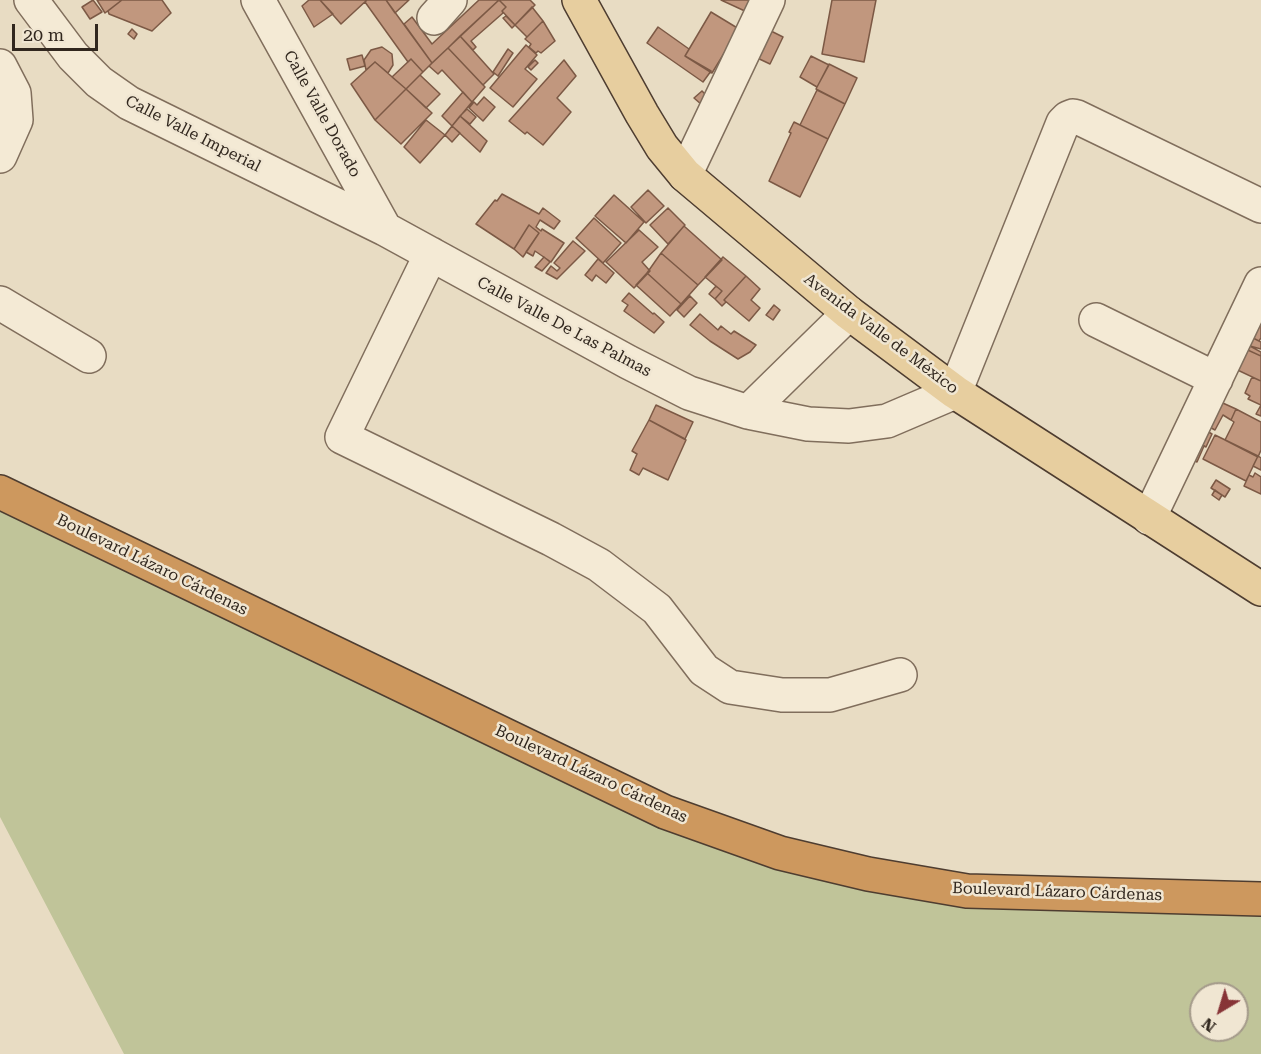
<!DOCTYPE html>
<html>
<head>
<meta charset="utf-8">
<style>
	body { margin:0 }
	#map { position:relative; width:1261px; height:1054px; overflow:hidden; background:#e8dcc3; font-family:"Roboto Serif",serif }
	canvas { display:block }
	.north { position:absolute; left:1189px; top:982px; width:60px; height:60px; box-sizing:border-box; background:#f0e6d2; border:2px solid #a49a8a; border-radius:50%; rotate:218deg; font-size:16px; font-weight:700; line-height:24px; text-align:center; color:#31271e }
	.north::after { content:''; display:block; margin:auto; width:21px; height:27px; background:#873437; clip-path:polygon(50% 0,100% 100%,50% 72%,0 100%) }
	.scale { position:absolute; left:12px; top:24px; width:86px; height:27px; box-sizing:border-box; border:3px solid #31271e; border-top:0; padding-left:8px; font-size:18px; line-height:21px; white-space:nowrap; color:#31271e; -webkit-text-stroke:4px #f0e6d2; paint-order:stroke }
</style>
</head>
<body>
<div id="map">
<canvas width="1261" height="1054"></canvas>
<div class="north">N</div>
<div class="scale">20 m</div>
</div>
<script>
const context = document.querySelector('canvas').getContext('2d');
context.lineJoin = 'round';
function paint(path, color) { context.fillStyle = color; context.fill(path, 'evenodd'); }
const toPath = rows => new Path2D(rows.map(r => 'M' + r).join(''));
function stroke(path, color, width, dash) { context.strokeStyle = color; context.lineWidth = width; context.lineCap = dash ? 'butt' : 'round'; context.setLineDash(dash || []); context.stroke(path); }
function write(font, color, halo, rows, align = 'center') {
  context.font = font + ' "Roboto Serif",serif'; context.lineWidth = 5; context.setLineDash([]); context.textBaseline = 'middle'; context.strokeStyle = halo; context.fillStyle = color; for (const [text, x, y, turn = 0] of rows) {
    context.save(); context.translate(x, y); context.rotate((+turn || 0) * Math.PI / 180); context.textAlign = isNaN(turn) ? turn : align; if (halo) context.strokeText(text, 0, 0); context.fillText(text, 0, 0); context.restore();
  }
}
paint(toPath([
	[0,485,698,826,967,891,1261,901,1261,1054,124,1054,0,817],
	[1201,994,1237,994,1237,1030,1201,1030]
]), '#c0c499');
const building = toPath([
	[93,0,102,12,90,19,82,7,93,0],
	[97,0,122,0,105,13,97,0],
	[122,0,162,0,171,13,152,31,109,14,108,11,122,0],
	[309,0,320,0,333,14,314,27,302,6,309,0],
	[320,0,367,0,341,24,320,0],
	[367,0,386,0,432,63,423,72,411,59,408,62,365,2,367,0],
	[386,0,409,0,395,13,386,0],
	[479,0,499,0,432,63,404,24,412,17,432,44,479,0],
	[499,0,530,0,535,5,515,25,502,11,506,7,499,0],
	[499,0,506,7,502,11,503,13,471,41,476,47,473,50,460,36,499,0],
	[721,0,753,0,747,12,721,0],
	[832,0,876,0,864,62,822,54,832,0],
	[532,7,543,21,527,37,515,25,512,28,503,18,506,16,515,25,532,7],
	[711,12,739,29,712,73,685,56,711,12],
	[543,21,555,41,541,53,538,51,536,53,529,47,531,44,525,39,543,21],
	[658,27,689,49,685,56,711,71,703,82,647,43,658,27],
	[765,28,783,37,770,64,751,55,765,28],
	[132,29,137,34,134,39,128,34,132,29],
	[460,36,494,74,483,85,448,48,460,36],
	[526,45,537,55,525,69,537,79,513,107,490,88,526,45],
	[382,47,392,54,393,65,388,73,375,62,366,70,364,60,371,50,382,47],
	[448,48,485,87,472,102,442,70,438,74,429,66,448,48],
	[508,49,513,53,498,76,493,72,508,49],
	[362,55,365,66,350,70,347,59,362,55],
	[811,56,829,65,817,87,800,77,811,56],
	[411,59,423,72,406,89,392,77,411,59],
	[535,60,538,63,531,70,528,67,535,60],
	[564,60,576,76,557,98,571,112,543,145,527,132,525,134,509,121,564,60],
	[375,62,406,89,375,120,351,84,375,62],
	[829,64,857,78,845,104,816,89,829,64],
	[420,75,440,94,426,108,406,89,420,75],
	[406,89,432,113,401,144,375,120,406,89],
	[817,90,845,104,828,139,800,125,817,90],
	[702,91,709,98,702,105,694,98,702,91],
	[463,92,472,102,452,126,442,116,463,92],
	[484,97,495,107,483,121,469,108,474,102,477,105,484,97],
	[467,109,476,117,470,124,460,116,467,109],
	[460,116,487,141,480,152,452,126,460,116],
	[426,120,445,135,420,163,404,147,426,120],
	[794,122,828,139,800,197,769,181,791,133,789,132,794,122],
	[452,126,460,133,452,142,445,135,452,126],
	[648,190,664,206,646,223,631,207,648,190],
	[502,194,539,214,543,208,560,221,554,229,540,220,536,227,541,231,542,229,564,243,551,262,535,251,533,256,526,252,539,233,529,225,514,249,476,224,495,200,497,201,502,194],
	[614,195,644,222,626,243,595,216,614,195],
	[668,208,685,225,668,244,650,225,668,208],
	[594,218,621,243,603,263,576,238,594,218],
	[529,225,539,233,523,257,514,249,529,225],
	[684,226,722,260,698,285,661,253,684,226],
	[639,230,658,247,642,262,650,271,634,288,606,262,639,230],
	[573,241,585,251,557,279,546,273,551,266,557,271,560,268,554,263,573,241],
	[661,253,698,285,681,304,647,273,661,253],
	[544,257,550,262,542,271,535,267,544,257],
	[723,257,746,276,724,300,726,302,722,306,715,299,722,291,705,277,723,257],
	[598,259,614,273,606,283,596,275,592,281,585,275,598,259],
	[647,273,681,304,670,316,636,285,647,273],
	[746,276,760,289,751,300,760,308,749,321,724,300,746,276],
	[716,286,722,291,715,299,709,294,716,286],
	[629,293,653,314,654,313,664,322,654,333,624,311,628,305,622,301,629,293],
	[690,296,697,303,684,317,677,310,690,296],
	[1261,304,1261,338,1259,341,1245,334,1261,304],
	[774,305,780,310,773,320,766,315,774,305],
	[700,314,718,330,721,326,731,334,734,331,756,345,750,352,738,359,710,341,690,325,700,314],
	[1245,334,1261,342,1261,349,1250,346,1249,348,1240,343,1245,334],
	[1240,343,1249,348,1250,346,1261,352,1261,356,1239,346,1240,343],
	[1239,346,1261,356,1261,381,1229,366,1239,346],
	[1252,377,1261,381,1261,416,1256,414,1261,405,1248,399,1250,396,1245,393,1252,377],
	[1214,399,1236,409,1231,420,1223,415,1215,430,1202,423,1214,399],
	[656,405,693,422,685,439,649,420,656,405],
	[1236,409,1261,422,1261,450,1258,457,1225,440,1234,422,1231,420,1236,409],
	[649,420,686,440,668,480,643,468,639,475,630,470,637,454,632,451,649,420],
	[1200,427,1212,434,1206,447,1194,440,1200,427],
	[1215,435,1258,456,1246,481,1203,459,1215,435],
	[1194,440,1204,446,1197,462,1186,456,1194,440],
	[1258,456,1261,458,1261,470,1253,466,1258,456],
	[1255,473,1261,477,1261,494,1244,486,1249,475,1253,477,1255,473],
	[1216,480,1230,489,1225,497,1211,488,1216,480],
	[1215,490,1222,495,1219,500,1212,495,1215,490]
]);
paint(building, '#c1977e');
stroke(building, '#7c5945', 1.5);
const minor = toPath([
	[31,0,73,56,99,82,129,103,385,229,628,362,689,393,748,412,808,424,849,426,887,421,955,392,1063,123,1068,118,1073,116,1077,117,1261,206],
	[258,0,385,229],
	[434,18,450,0],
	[0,66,14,93,16,120,0,156],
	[685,175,768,0],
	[431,254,342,437,551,539,599,565,657,609,704,670,730,687,782,695,830,695,900,675],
	[0,303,89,356],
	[1096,320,1216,379],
	[748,412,849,313],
	[1149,518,1261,284]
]);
const major = toPath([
	[579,0,642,114,662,147,685,175,849,313,955,392,1261,589]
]);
const highway = toPath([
	[0,492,665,812,780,853,868,874,967,891,1261,899]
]);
stroke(minor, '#806e5c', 36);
stroke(major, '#4e3d30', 36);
stroke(highway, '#4e3d30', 36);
stroke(minor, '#f4ead5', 33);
stroke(major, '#e7ce9f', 33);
stroke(highway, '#cd985e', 33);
write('16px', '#31271e', '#f0e6d2', [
	["Calle Valle Dorado",322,114,61],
	["Calle Valle Imperial",193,134,27],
	["Calle Valle De Las Palmas",564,327,28],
	["Avenida Valle de México",881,334,37],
	["Boulevard Lázaro Cárdenas",152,565,26],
	["Boulevard Lázaro Cárdenas",591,774,25],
	["Boulevard Lázaro Cárdenas",1057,892,2]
]);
</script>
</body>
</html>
